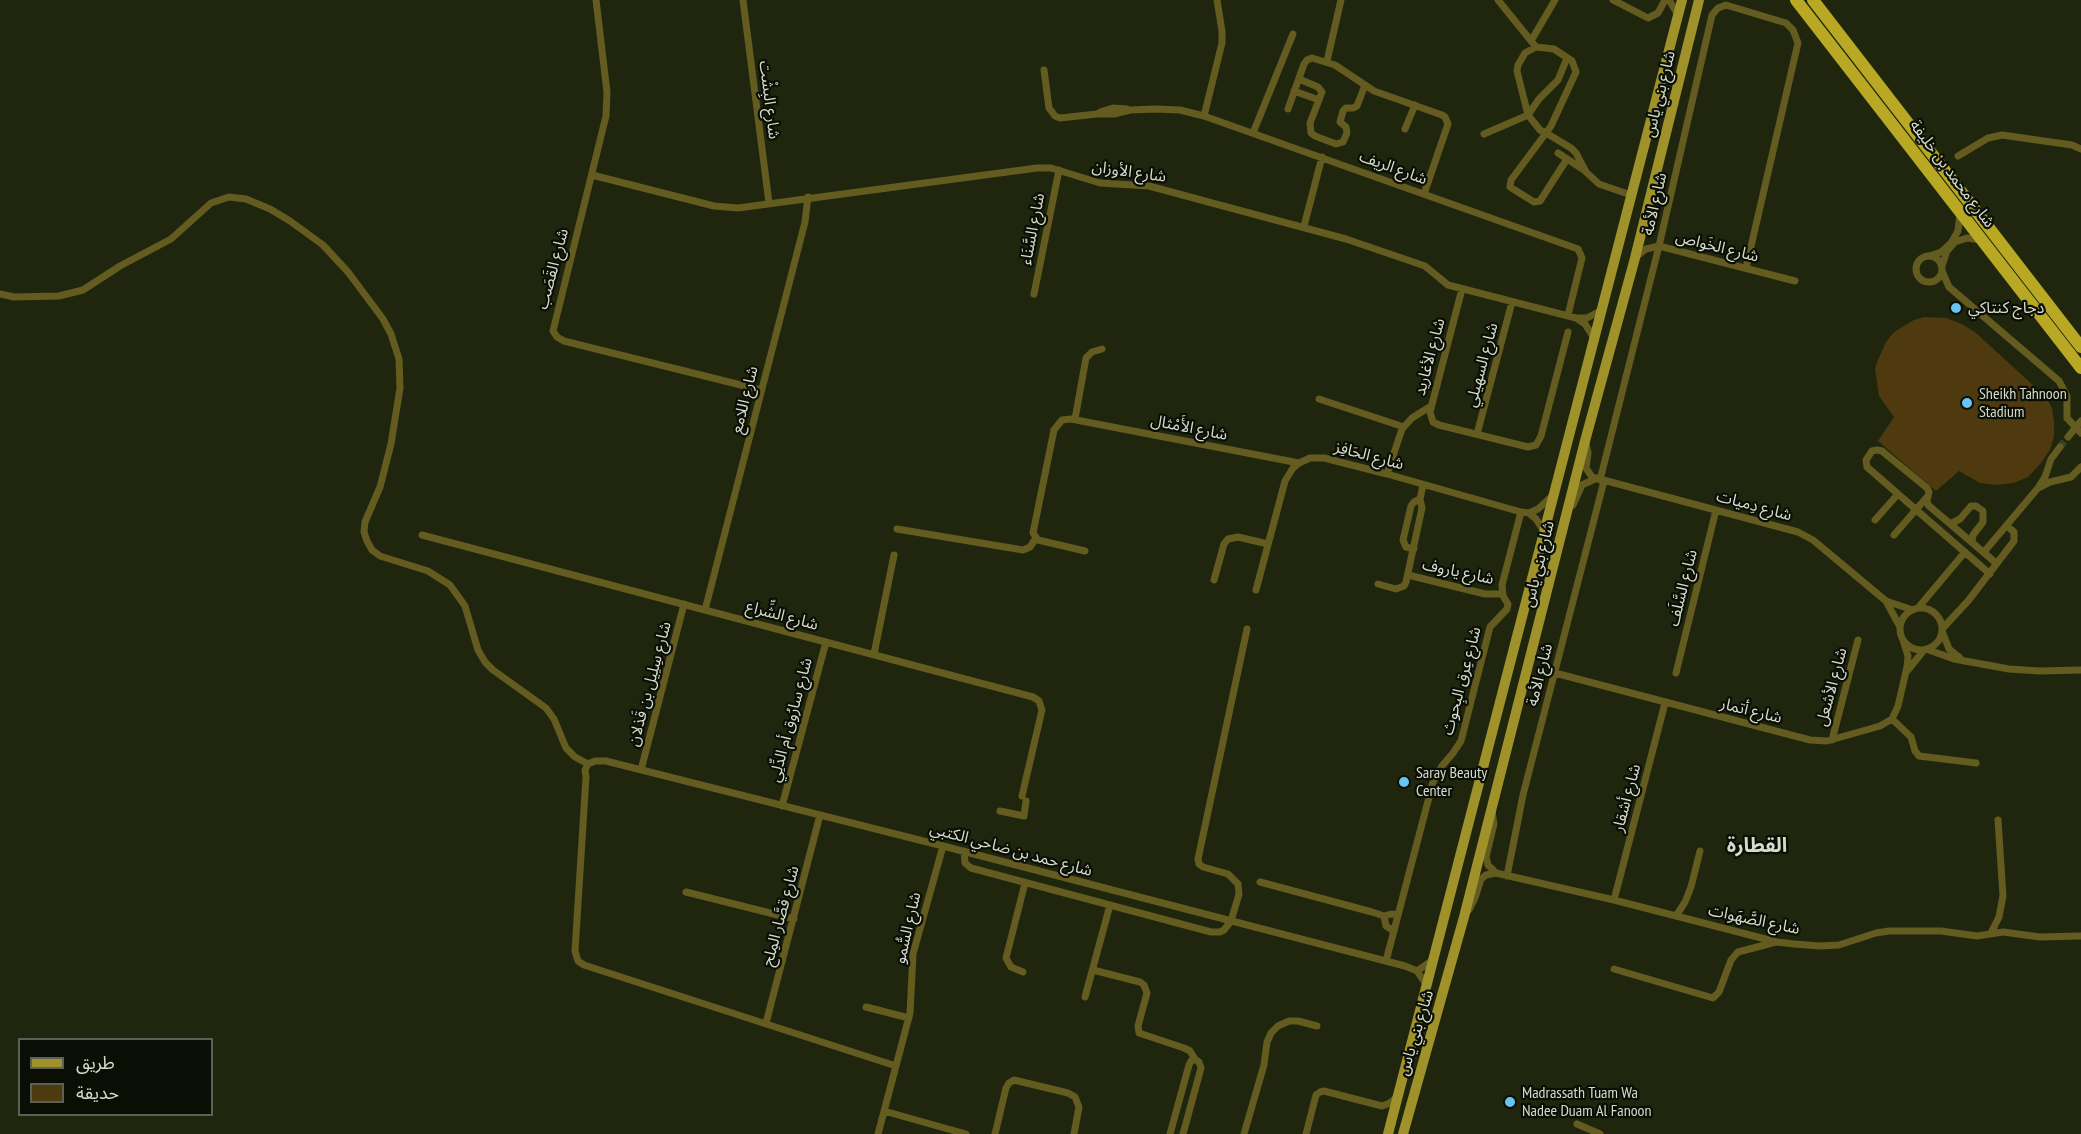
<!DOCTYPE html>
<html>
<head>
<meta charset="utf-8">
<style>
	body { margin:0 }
	#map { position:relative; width:2081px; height:1134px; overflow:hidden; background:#1f260d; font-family:"PT Sans Narrow","Noto Sans Arabic",sans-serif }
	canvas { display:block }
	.legend { position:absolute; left:18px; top:1038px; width:195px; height:78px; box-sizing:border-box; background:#0a0e05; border:2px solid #5c6055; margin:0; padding:8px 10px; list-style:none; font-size:18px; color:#d6dccd }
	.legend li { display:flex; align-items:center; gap:12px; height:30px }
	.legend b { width:30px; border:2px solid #5c6055 }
</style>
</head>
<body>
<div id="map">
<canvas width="2081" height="1134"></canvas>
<ul class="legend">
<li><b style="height:8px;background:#9f922b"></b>طريق</li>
<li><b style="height:16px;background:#4f390f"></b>حديقة</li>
</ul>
</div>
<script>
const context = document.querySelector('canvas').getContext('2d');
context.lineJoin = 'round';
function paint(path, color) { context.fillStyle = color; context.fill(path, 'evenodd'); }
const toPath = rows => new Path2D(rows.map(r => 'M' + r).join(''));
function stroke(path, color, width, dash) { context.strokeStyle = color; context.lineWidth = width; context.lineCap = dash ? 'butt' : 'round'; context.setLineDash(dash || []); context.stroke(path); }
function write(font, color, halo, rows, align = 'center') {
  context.font = font + ' "PT Sans Narrow","Noto Sans Arabic",sans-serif'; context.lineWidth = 4.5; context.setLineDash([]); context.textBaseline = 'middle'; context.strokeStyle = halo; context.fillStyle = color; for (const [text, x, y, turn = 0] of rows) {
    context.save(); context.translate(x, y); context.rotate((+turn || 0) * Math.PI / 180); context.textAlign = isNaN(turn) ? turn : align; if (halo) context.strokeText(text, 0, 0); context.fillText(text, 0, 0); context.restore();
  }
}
paint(toPath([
	[1924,317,1946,318,1962,324,1976,333,2046,397,2052,408,2054,421,2054,437,2050,450,2041,463,2028,477,2014,483,1997,485,1980,483,1959,471,1936,491,1878,441,1894,417,1879,396,1875,368,1878,360,1886,342,1894,332,1914,320]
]), '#4f390f');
stroke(toPath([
	[2060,447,2068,437]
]), '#3a412a', 7, [7, 3.5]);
stroke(toPath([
	[596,0,607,92,606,116,553,331,557,337,564,341,761,390],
	[743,0,769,203],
	[1498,0,1536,47],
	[1613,0,1648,18,1658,13,1665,0],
	[1669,0,1678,15],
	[1531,41,1555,0],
	[1327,61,1341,0],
	[1044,70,1049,108,1055,116,1060,118,1097,114,1114,114,1130,110,1155,109,1180,110,1204,116,1578,249,1582,258,1568,315],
	[1299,79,1318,87,1322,92,1310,123,1311,133,1315,136,1336,144,1343,142,1347,133,1346,127,1340,122,1343,111,1346,108,1353,108,1357,106,1365,85],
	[1294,91,1319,100],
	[1288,109,1304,64,1307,60,1312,58,1335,65,1374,91,1442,115,1445,117,1448,124,1424,194],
	[1100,112,1113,108,1127,109],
	[1204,116,1222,43,1222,31,1217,0],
	[1405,129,1415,105],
	[1253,133,1293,34],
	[1484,134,1528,115,1539,99,1558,80,1567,58],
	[1558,153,1584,170],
	[1958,156,1988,138,2002,135,2072,145,2081,149],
	[1567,159,1540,201,1534,202,1510,187,1511,180,1546,133,1551,126,1576,72,1572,61,1554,49,1536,47,1525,53,1518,65,1517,71,1528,115,1540,130,1546,133,1571,148,1576,153,1586,172,1599,184,1631,195],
	[592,175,714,206,738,208,1037,168,1051,168,1100,183,1149,186,1346,239,1425,266,1448,285,1576,318,1585,324,1594,338],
	[1304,226,1322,157],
	'1916 269a13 13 0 1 1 26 0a13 13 0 1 1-26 0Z',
	[1637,256,1646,249,1659,246,1795,281],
	[1930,256,1941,252,1951,243,1958,231,1960,213],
	[1942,266,1947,251,1955,242,1967,238,1981,240],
	[1942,271,1949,287,2059,381,2067,396,2067,418,2081,433],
	[1462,289,1430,412,1433,422,1439,425,1528,447,1536,445,1541,436,1568,332],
	[0,294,14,297,59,296,83,290,120,266,171,239,211,203,229,197,246,199,270,209,290,221,323,245,348,272,383,319,391,334,399,359,400,388,391,444,380,487,365,522,364,532,367,541,372,550,380,556,428,571,450,585,465,606,478,650,485,662,493,670,546,708,554,719,566,748,575,757,588,764],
	[1034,294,1059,170],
	[1576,318,1587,318,1602,310],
	[1319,399,1404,427],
	[1075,419,1086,358,1092,352,1102,349],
	[1477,434,1512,302],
	[2068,437,2081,421],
	[1586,443,1588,453,1586,468,1592,477,1798,532,1813,540,1886,601,1913,610],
	[1387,474,1402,429,1412,418,1431,406],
	[1600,480,1659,246,1712,15,1718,8,1726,5,1786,23,1793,30,1798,43,1746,268],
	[2040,487,2050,482,2071,477,2081,467],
	[1573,505,1582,485,1595,479],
	[1529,513,1536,519,1544,531],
	[1875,520,1898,494],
	[1950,524,1960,519,1971,506,1976,506,1983,511,1983,522,1973,535,1972,542],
	[897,529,1023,550,1030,547,1036,538],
	[422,535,1033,697,1039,701,1042,710,1022,796],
	[1894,535,1927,497],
	[1414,549,1406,547,1403,540,1411,506,1414,502,1420,499],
	[1085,551,1038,540,1033,533,1054,430,1062,420,1071,419,1299,463],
	[1984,552,2038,488,2045,477,2051,459,2060,447],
	[1990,574,1867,467,1866,460,1872,451,1877,450,1882,451,1927,488,1929,492,1927,501,1928,505,1996,563],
	[1408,575,1485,594,1503,594],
	[1214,580,1224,544,1228,539,1238,537,1268,544],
	[1378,584,1396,589,1404,586,1406,582,1422,508,1420,499,1423,485],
	[1256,590,1285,481,1293,468,1299,463,1310,458,1324,458,1387,474,1521,512,1529,513,1538,509,1552,496],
	[1887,603,1900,627],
	[1918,608,1965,552],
	'1900 629a21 21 0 1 1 42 0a21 21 0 1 1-42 0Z',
	[705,610,805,222,808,197],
	[1942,629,1968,601,2014,541,2014,532,2007,526],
	[1942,631,1949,649,1960,658],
	[1926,649,1954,659,2009,669,2040,671,2081,670],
	[874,654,894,555],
	[1908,670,1924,650],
	[1555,673,1810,740,1827,741,1880,726,1892,719,1898,706,1907,667,1908,656,1903,640],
	[1676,673,1716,510],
	[1892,719,1911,737,1915,751,1919,756,1976,763],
	[1832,740,1858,640],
	[641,770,684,604],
	[782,806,826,642],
	[1000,811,1024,816,1026,801],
	[1492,812,1494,824,1486,857,1488,865,1496,873],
	[964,851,965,863,971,868,1211,932,1220,932,1224,930,1231,921,1239,894,1238,884,1228,874,1203,867,1199,864,1198,859,1247,629],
	[1507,876,1523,795,1604,481],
	[1260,882,1372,912,1384,916,1391,914,1398,915],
	[686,892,794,919],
	[1614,900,1665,703],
	[1469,910,1475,898,1481,879,1486,875,1496,873,1614,900,1777,942,1794,944,1820,946,1839,945,1876,933,1889,931,1941,931,1977,936,2003,932,2040,937,2081,936],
	[1384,916,1386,926,1394,931],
	[1676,916,1685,902,1691,887,1700,851],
	[1991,933,1999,917,2003,896,1998,820],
	[1386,961,1433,782,1442,766,1453,753,1461,741,1490,627,1507,609,1508,604,1503,596,1502,585,1521,512],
	[1614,969,1713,998,1719,992,1731,960,1738,952,1776,942],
	[1093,970,1140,982,1144,985,1147,993,1138,1026,1139,1033,1184,1048,1190,1051,1195,1059],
	[1417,971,1433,960],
	[1023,972,1011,967,1006,958,1025,883],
	[1085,997,1110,905],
	[866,1007,909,1018],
	[766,1023,820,815],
	[896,1066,584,965,578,961,575,951,586,777,585,770,588,764,595,761,606,761,943,846,1405,966,1417,971,1426,984],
	[884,1111,966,1134],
	[1577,1124,1600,1134],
	[878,1134,910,1013,913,954,943,846],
	[995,1134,1006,1088,1009,1083,1014,1080,1068,1093,1075,1097,1079,1107,1074,1134],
	[1170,1134,1189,1065,1191,1061,1195,1059,1199,1062,1201,1068,1183,1134],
	[1244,1134,1264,1065,1267,1042,1271,1033,1278,1026,1289,1021,1298,1021,1317,1026],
	[1306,1134,1316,1095,1320,1092,1324,1091,1382,1106,1390,1103,1397,1097]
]), '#635b1f', 7);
stroke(toPath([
	[1388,1134,1682,0],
	[1403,1134,1464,917,1585,441,1635,258,1699,0]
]), '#9f922b', 10);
stroke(toPath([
	[1796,0,2081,368],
	[1813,0,2081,347]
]), '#b8a823', 12);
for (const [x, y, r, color] of [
	[1956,308,6,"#68c4f0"],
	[1967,403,6,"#68c4f0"],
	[1404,782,6,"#68c4f0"],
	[1510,1102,6,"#68c4f0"]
]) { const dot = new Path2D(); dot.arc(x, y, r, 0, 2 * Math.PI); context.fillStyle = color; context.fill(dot); stroke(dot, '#0a0e05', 2); }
write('16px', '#d6dccd', '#0a0e05', [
	["شارع بني ياس",1660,94,-76],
	["شارع البِشْت",769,100,83],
	["شارع الريف",1393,168,20],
	["شارع الأوزان",1129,172,8],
	["شارع محمد بن خليفة",1952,174,53],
	["شارع الأمة",1655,204,-77],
	["شارع السَّنَاء",1033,229,-79],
	["شارع الخَواص",1717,247,14],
	["شارع القَصَب",553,269,-75],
	["شارع الأغاريد",1430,357,-75],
	["شارع السهيلي",1482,365,-75],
	["شارع اللامع",745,400,-76],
	["شارع الأَمْثال",1189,428,11],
	["شارع الحَافِز",1369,456,15],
	["شارع دِميات",1754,506,15],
	["شارع بني ياس",1539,564,-76],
	["شارع ياروف",1458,572,12],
	["شارع السَّلَف",1683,588,-76],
	["شارع الشِّراع",782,616,15],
	["شارع الأمة",1540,675,-76],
	["شارع عِرق البِحوث",1462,681,-75],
	["شارع سِلِيل بن قَذلان",650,684,-75],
	["شارع الأشعل",1832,687,-75],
	["شارع أتمار",1751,711,14],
	["شارع سارُوق أم الدِّلِي",791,720,-75],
	["شارع أشقار",1627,798,-75],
	["شارع حمد بن ضاحي الكتبي",1011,850,15],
	["شارع قصَّار المِلح",781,916,-75],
	["شارع الصَّهَوات",1754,920,12],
	["شارع السُّمو",908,928,-77],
	["شارع بني ياس",1416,1033,-73]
]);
write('16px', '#d6dccd', '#0a0e05', [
	["دجاج كنتاكي",1968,308],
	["Sheikh Tahnoon",1979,394],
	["Stadium",1979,412],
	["Saray Beauty",1416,773],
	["Center",1416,791],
	["Madrassath Tuam Wa",1522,1093],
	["Nadee Duam Al Fanoon",1522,1111]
], 'left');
write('bold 20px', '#d6dccd', '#0a0e05', [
	["القطارة",1757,846]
]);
</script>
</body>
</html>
